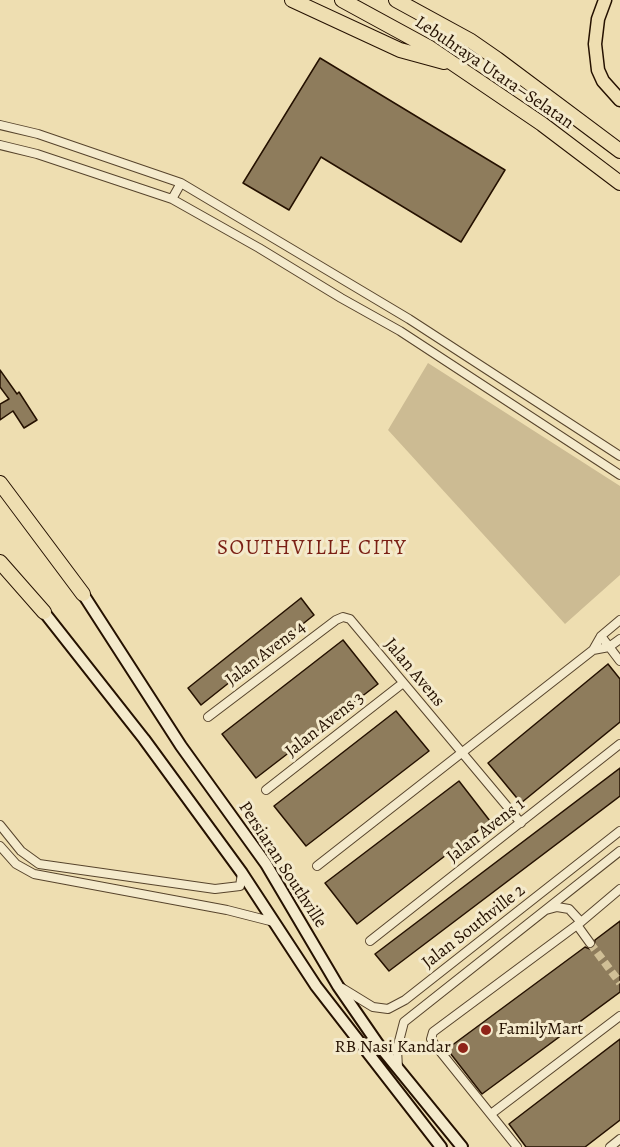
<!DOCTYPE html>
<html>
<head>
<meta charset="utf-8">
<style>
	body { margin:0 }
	canvas { display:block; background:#eedeb1 }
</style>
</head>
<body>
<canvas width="620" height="1147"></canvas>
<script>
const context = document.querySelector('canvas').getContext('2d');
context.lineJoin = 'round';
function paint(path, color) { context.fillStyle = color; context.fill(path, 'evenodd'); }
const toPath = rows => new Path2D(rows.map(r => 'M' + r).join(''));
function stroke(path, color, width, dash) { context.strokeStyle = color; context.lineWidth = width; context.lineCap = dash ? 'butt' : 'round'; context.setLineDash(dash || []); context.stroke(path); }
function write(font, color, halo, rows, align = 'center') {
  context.font = font + ' Alegreya,serif'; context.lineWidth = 6; context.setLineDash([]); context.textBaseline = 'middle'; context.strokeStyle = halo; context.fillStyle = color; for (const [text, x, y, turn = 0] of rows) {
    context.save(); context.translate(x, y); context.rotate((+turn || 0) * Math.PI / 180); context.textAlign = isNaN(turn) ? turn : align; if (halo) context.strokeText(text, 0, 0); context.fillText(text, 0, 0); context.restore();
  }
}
paint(toPath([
	[428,363,620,486,620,575,565,624,388,430]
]), '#ccbb93');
const building = toPath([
	[320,58,505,170,461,242,321,157,289,210,243,183,320,58],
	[0,370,17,394,19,392,37,420,24,428,13,411,0,420,0,404,9,399,0,387,0,370],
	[301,598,314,615,201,705,188,688,301,598],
	[343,640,378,684,256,778,222,734,343,640],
	[608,664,620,679,620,722,521,803,488,763,608,664],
	[396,711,429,751,306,846,274,806,396,711],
	[620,768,620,796,389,971,375,954,620,768],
	[459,781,490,821,357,924,325,883,459,781],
	[620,921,620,992,482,1094,447,1049,585,947,590,949,594,947,595,940,620,921],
	[620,1039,620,1120,585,1147,526,1147,509,1124,620,1039]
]);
paint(building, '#8e7c5c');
stroke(building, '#251100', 1.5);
stroke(toPath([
	[590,943,620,983]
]), '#d0bf96', 8, [8, 4]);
const minor = toPath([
	[0,125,38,134,181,183,409,319,620,456],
	[0,145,37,154,172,199,259,248,341,298,400,331,620,475],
	[172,199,181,183],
	[620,620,601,636,593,650,609,647,620,639],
	[601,636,620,661],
	[208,717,336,620,343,617,350,619,521,823],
	[266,790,403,683],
	[0,825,21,851,39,864,215,889,240,886,242,873],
	[0,846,16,864,34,874,227,910,274,922],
	[317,866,593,650],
	[546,910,557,907,569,909,581,922],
	[577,925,590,943],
	[370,941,620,744],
	[342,988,373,1007,388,1009,405,1000,620,831],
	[398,1068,397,1049,404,1022,620,851],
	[491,1114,620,1016],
	[517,1147,435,1045,431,1039,433,1032,581,922,620,889],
	[610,1147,620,1139]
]);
const secondary = toPath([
	[83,594,181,746,266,864,338,986,378,1044,462,1147],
	[44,612,144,739,242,873,316,986,441,1147]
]);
const primary = toPath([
	[605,0,598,19,595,44,598,70,603,81,620,100]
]);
const motorway = toPath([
	[292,0,400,50,444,62],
	[342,0,430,48,542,124,620,183],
	[396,0,471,41,497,59,620,151],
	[0,483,83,594],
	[0,562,44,612]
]);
stroke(minor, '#57442c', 10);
stroke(secondary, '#251100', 14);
stroke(primary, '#251100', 15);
stroke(motorway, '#251100', 16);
stroke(minor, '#f4eacc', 8);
stroke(secondary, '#f4eacc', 10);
stroke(primary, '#eedeb1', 12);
stroke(motorway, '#eedeb1', 14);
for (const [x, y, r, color] of [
	[486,1030,6,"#8f2418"],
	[463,1048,6,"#8f2418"]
]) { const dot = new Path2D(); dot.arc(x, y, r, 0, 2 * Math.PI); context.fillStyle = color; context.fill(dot); stroke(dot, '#f4eacc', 2); }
write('18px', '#251100', '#f4eacc', [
	["Lebuhraya Utara–Selatan",494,73,34],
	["Jalan Avens 4",266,654,-37],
	["Jalan Avens",414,673,50],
	["Jalan Avens 3",325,725,-38],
	["Jalan Avens 1",486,831,-38],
	["Persiaran Southville",282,865,57],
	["Jalan Southville 2",474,927,-38]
]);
write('18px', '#251100', '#f4eacc', [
	["FamilyMart",498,1030],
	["RB Nasi Kandar",451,1048,"right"]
], 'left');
context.letterSpacing = '1.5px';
write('21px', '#7a1f14', '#f4eacc', [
	["SOUTHVILLE CITY",312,549]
]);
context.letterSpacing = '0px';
</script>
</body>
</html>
